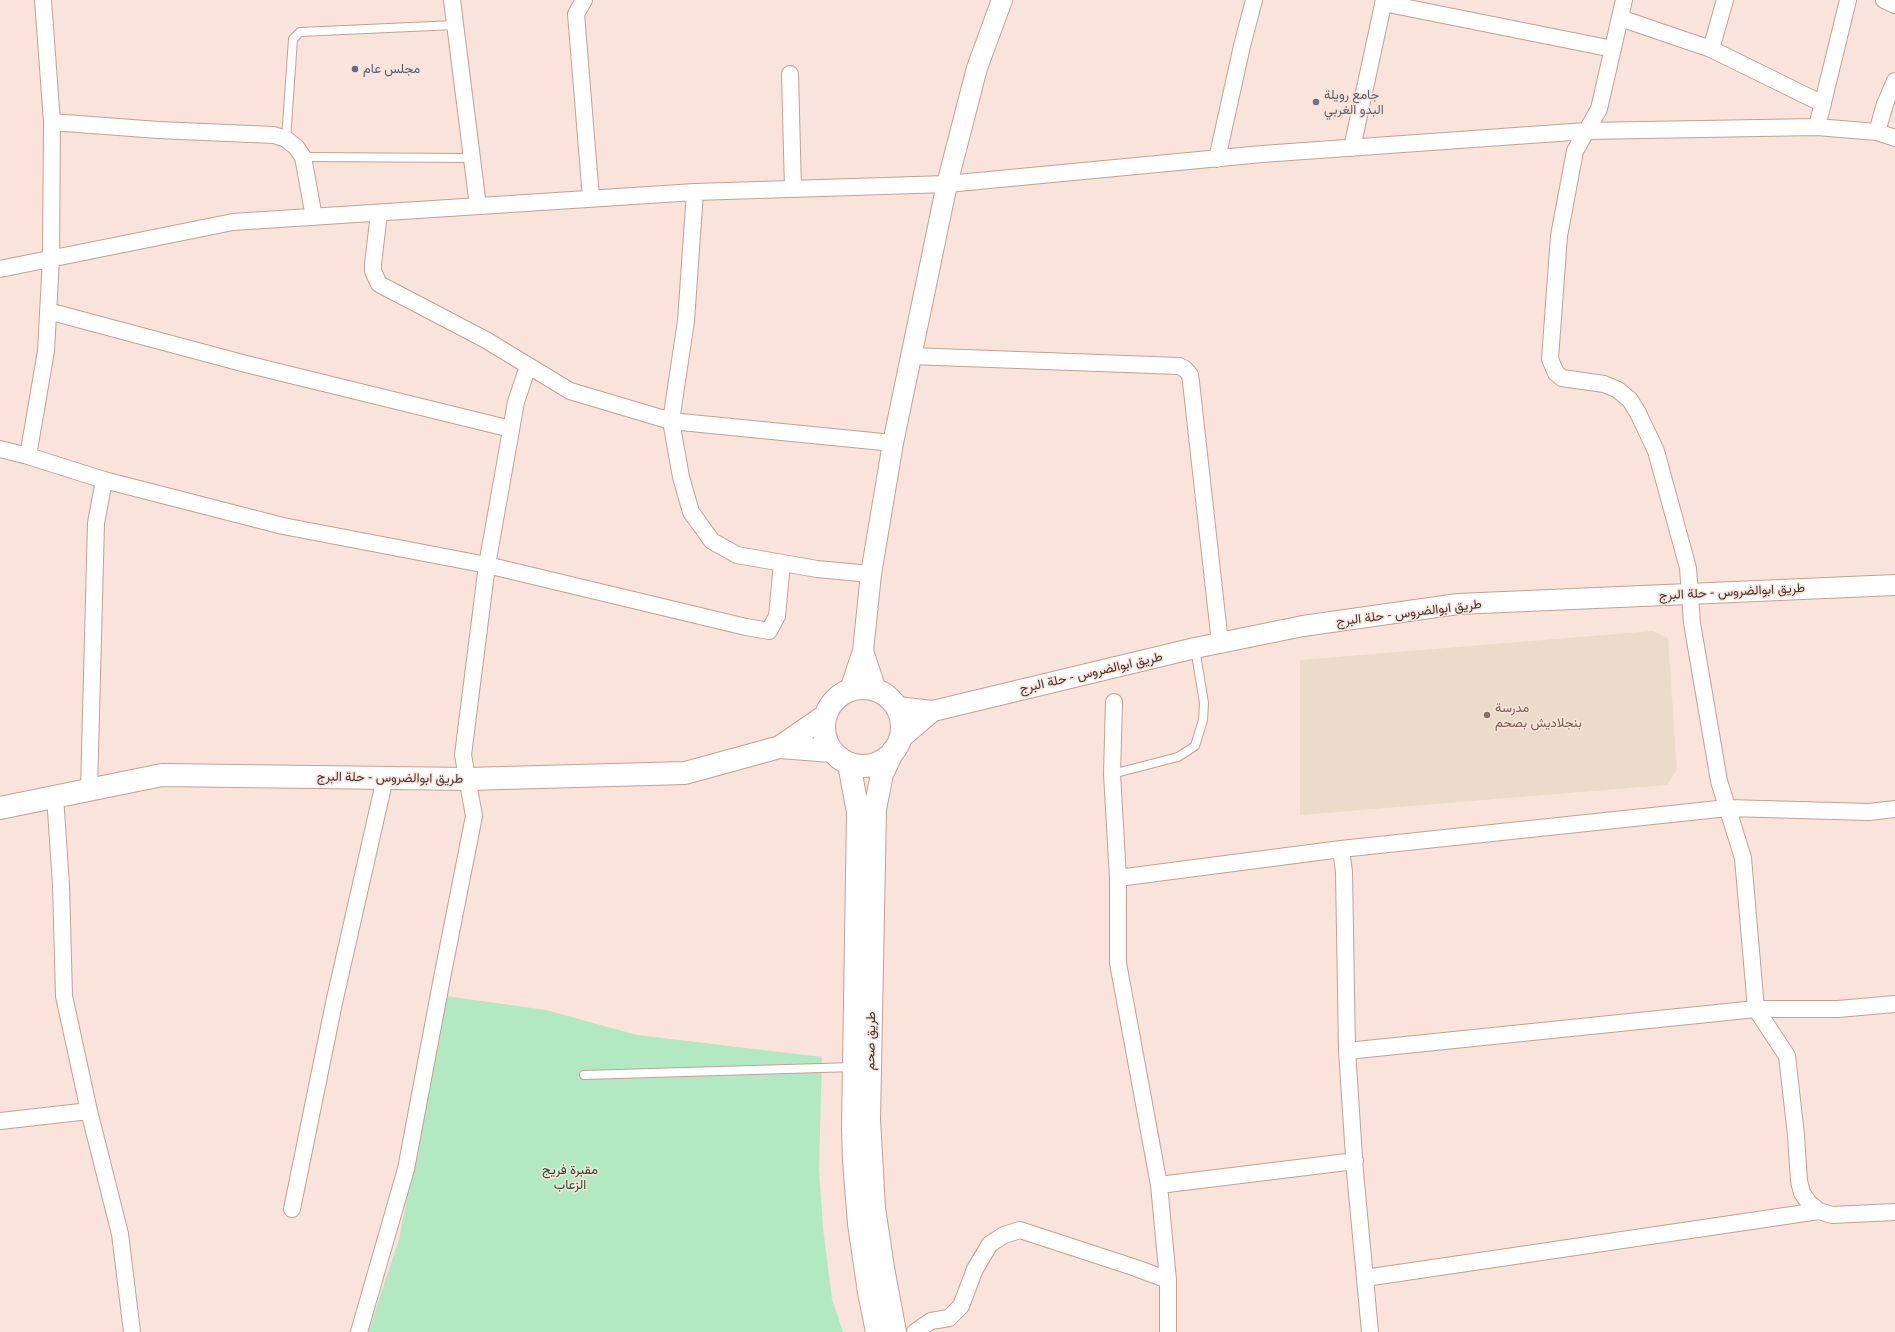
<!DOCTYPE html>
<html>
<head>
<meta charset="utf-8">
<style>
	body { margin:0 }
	canvas { display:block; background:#fae3db }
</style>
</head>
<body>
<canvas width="1895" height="1332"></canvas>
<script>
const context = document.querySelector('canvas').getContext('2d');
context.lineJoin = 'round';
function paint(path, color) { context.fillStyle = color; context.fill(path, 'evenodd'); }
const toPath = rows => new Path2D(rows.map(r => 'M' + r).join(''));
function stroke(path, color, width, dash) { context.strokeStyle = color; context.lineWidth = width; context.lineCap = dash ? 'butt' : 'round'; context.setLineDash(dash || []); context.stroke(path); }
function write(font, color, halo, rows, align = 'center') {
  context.font = font + ' "Open Sans",Vazirmatn,sans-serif'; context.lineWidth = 3; context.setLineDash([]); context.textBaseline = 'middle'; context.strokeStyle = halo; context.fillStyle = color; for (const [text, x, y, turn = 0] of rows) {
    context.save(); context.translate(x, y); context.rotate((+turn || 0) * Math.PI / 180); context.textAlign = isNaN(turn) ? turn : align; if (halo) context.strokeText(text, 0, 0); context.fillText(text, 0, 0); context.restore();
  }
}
paint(toPath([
	[1653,631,1668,638,1677,770,1667,785,1300,815,1300,660]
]), '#ecdbca');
paint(toPath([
	[446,996,546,1010,637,1035,822,1057,819,1170,823,1228,832,1299,843,1332,368,1332,399,1239]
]), '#b3e9c2');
const service = toPath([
	[286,139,293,39,300,32,455,25],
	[303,157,472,158],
	[1112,774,1178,757,1195,746,1203,720,1204,703,1195,648],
	[584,1075,854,1067]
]);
const minor = toPath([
	[452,0,478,206],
	[584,0,576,14,591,198],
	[1624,0,1599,109,1575,151,1559,236,1550,359,1556,373,1562,378,1604,384,1618,390,1630,400,1638,413,1656,451,1688,568,1692,623,1719,781,1743,858,1756,1009,1787,1056,1796,1135,1799,1181,1802,1193,1809,1203,1819,1211,1832,1215,1895,1212],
	[1884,0,1895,5],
	[1383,3,1613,49],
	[1620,18,1711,49,1823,104],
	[1711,49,1725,0],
	[790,74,793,189],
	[52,122,158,130,274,135,286,139,296,147,303,157,314,217],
	[1817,127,1848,0],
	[1877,132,1885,104,1895,81],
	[1352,148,1384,0],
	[1217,159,1242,46,1254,0],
	[695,192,686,321,671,421,681,477,691,512,712,541,737,555,817,569,871,574],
	[379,213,373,264,373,271,379,284,486,340,570,391,671,421,893,443],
	[0,269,233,222,695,192,947,184,1262,154,1586,131,1817,127,1877,132,1895,138],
	[48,311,246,364,511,429],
	[911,356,1179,366,1185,369,1190,375,1191,382,1220,643],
	[0,449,28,456,104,480,283,526,487,565,746,627,769,631,777,616,782,563],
	[28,456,46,351,51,258,52,122,43,0],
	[1114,702,1112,774,1118,878,1118,963,1159,1185,1168,1280],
	[89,790,96,523,104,480],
	[55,796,61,885,64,996,89,1111,120,1234,132,1332],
	[1118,878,1341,849],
	[1347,1051,1756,1009,1838,1009,1895,1004],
	[0,1121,89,1111],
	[1159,1185,1355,1161],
	[292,1209,334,1003,385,778],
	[1365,1278,1819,1211],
	[359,1332,406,1169,442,978,474,816,463,755,487,565,516,402,528,366],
	[915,1332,931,1321,949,1318,961,1306,975,1269,990,1244,1004,1235,1020,1230,1136,1268,1168,1280,1168,1332],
	[1370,1332,1355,1172,1347,1051,1344,872,1341,849,1728,808,1869,812,1895,809]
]);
const tertiary = toPath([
	[863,651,876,690],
	[850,690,863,651,871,574,893,443,947,184,977,68,1002,0],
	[897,707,933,711,1195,648,1303,626,1458,604,1895,585],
	[901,738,933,711]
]);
const secondary = toPath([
	'824 727a39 39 0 1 1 78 0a39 39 0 1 1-78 0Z',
	[780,747,832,751],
	[893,751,882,774,875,809,869,1119,874,1208,883,1268,895,1332],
	[849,764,858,812,853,1129,854,1161,859,1224,869,1292,877,1332],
	[0,808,162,775,468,779,685,773,780,747,825,716]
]);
stroke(service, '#c4a093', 10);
stroke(minor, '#c4a093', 18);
stroke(tertiary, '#c4a093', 22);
stroke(secondary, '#c4a093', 24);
stroke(service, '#fff', 8);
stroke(minor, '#fff', 16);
stroke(tertiary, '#fff', 20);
stroke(secondary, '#fff', 22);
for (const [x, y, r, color] of [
	[355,69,4,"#5c6f8a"],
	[1316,102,4,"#6b7280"],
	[1487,715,4,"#8d6e63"]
]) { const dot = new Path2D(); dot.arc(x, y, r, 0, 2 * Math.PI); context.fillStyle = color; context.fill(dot); stroke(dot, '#fae3db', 1.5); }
write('13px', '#4e5e75', '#fae3db', [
	["مجلس عام",363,69]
], 'left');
write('13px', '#5b616d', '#fae3db', [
	["جامع رويلة",1324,95],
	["البدو الغربي",1324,110]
], 'left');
write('13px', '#43352f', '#fae3db', [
	["طريق ابوالضروس - حلة البرج",1732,592,-3],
	["طريق ابوالضروس - حلة البرج",1409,613,-7],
	["طريق ابوالضروس - حلة البرج",1091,673,-13],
	["طريق ابوالضروس - حلة البرج",390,778,1],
	["طريق صحم",871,1041,-89]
]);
write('13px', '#785e54', '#fae3db', [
	["مدرسة",1495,708],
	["بنجلاديش بصحم",1495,723]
], 'left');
write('13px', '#1c4c2e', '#fae3db', [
	["مقبرة فريج",570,1170],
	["الزعاب",570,1185]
]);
</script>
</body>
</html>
